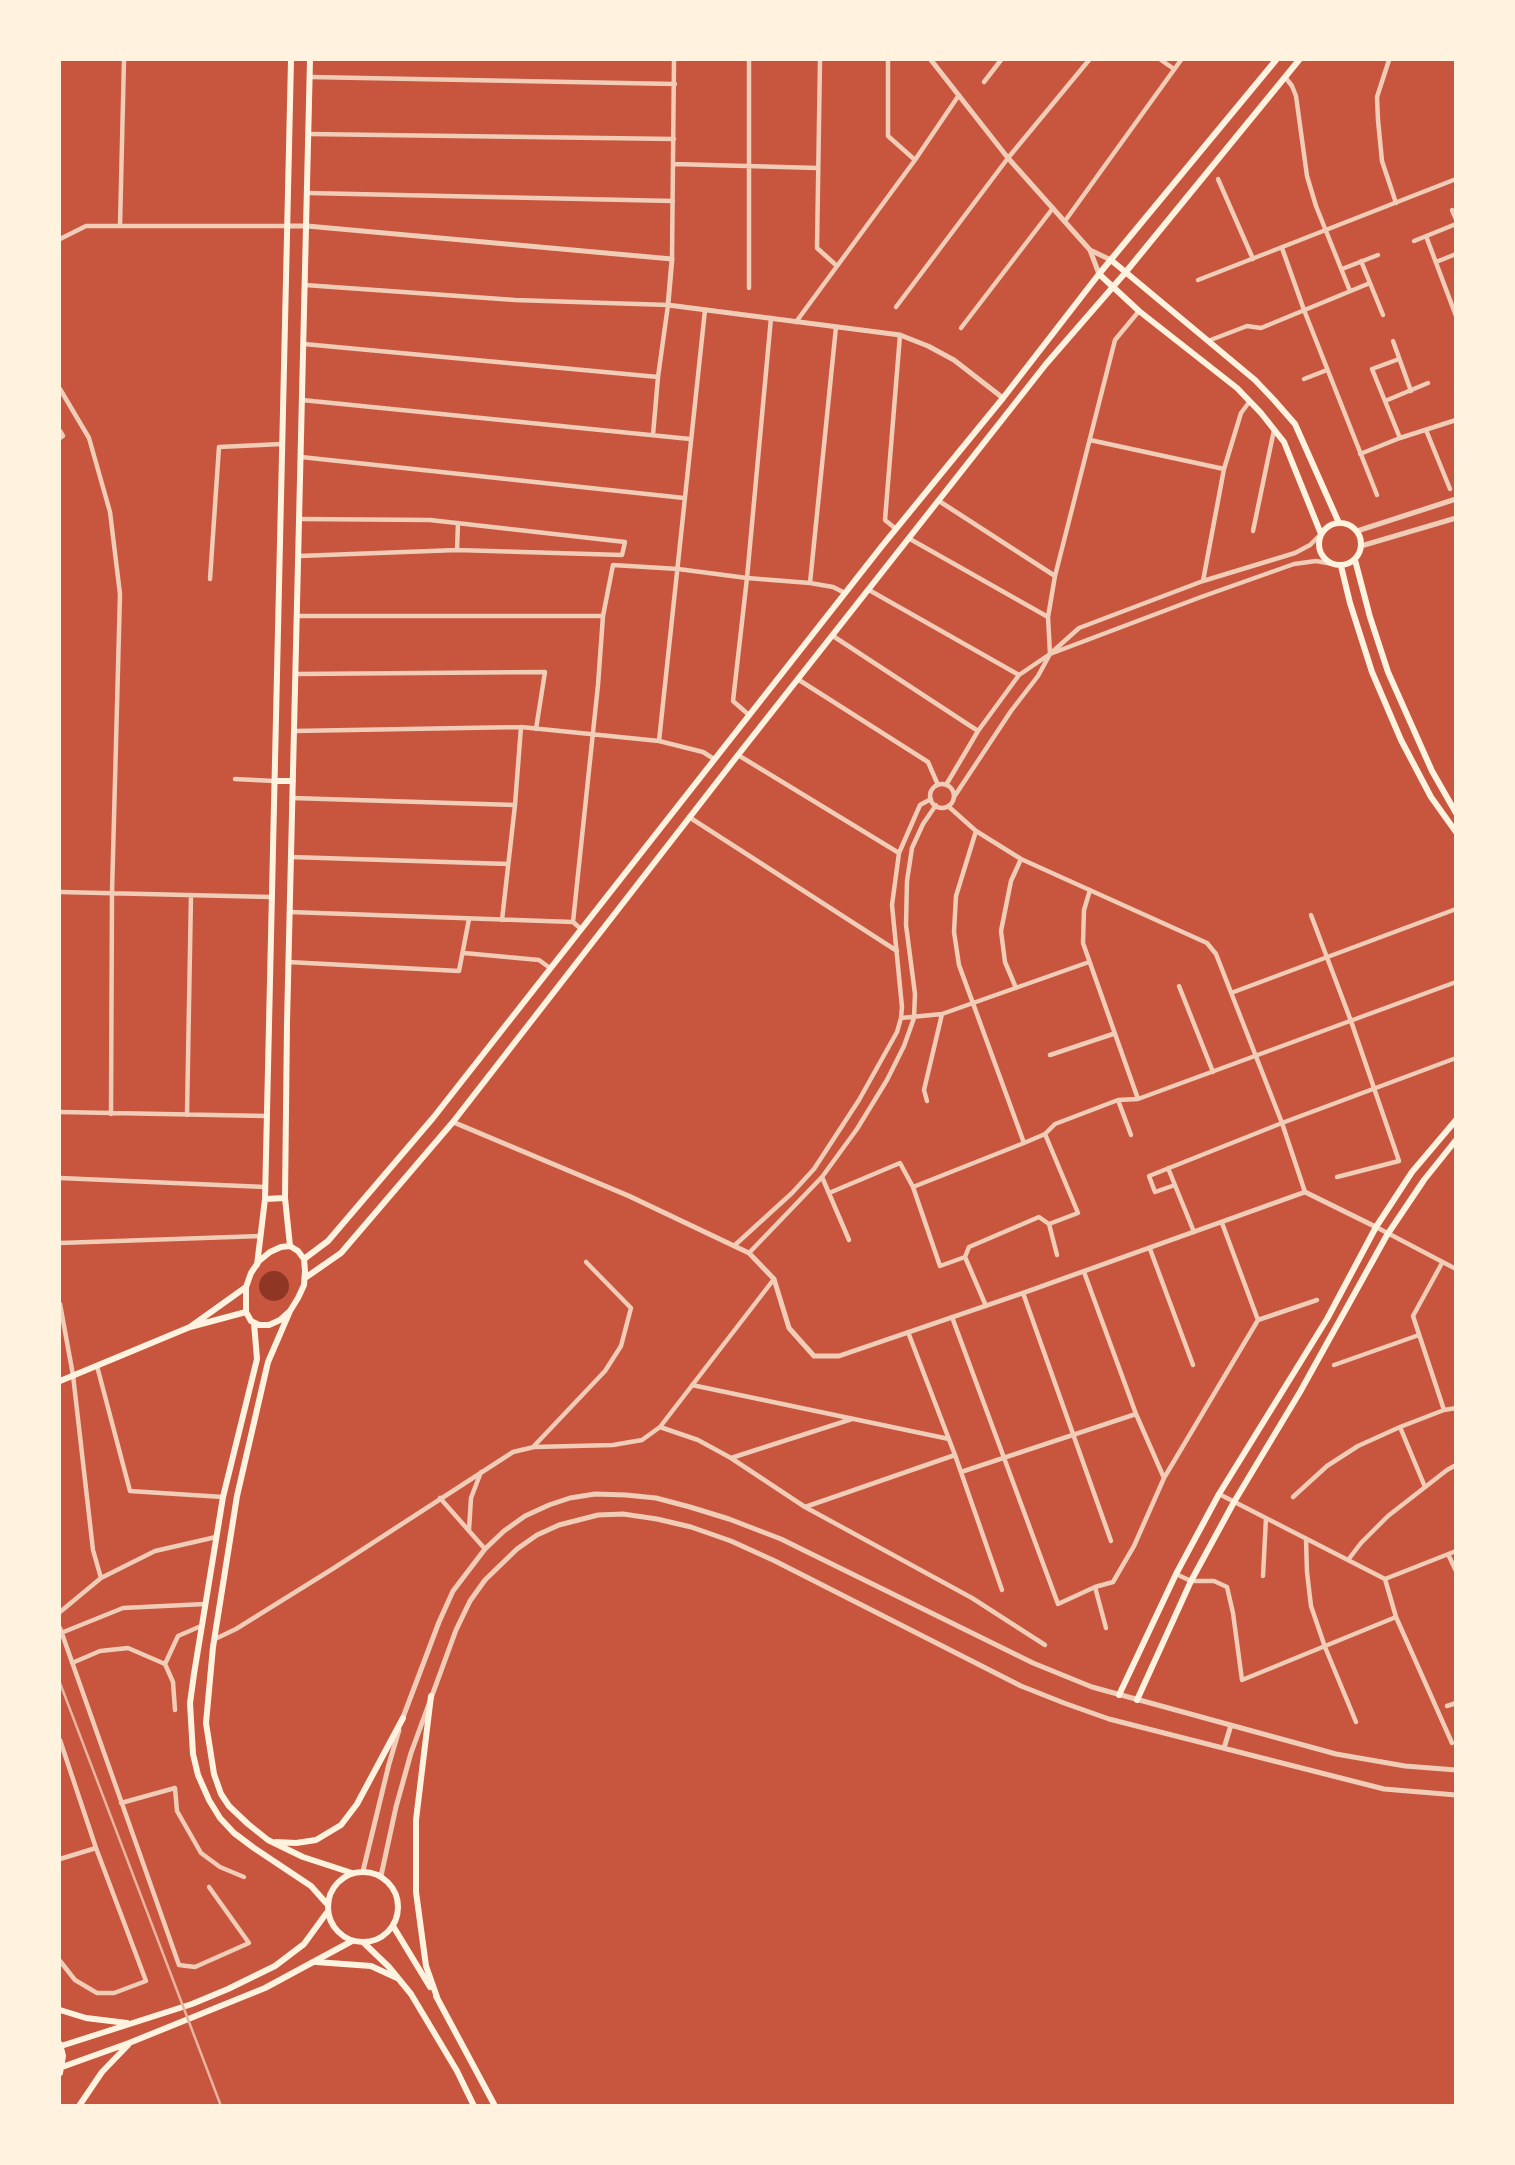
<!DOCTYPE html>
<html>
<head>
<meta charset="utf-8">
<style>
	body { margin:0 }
	#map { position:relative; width:1515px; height:2165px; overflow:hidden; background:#c8553d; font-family:"Libre Baskerville",serif }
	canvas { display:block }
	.frame { position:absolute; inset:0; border:61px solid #fff3e0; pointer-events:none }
</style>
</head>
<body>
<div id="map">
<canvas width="1515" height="2165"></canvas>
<div class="frame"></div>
</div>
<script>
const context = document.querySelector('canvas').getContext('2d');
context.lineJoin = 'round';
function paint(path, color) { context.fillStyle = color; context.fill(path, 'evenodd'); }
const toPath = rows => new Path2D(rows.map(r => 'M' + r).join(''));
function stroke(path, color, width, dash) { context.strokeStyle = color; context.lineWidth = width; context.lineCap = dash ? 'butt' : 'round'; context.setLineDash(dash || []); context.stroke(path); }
paint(toPath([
	'259 1286a15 15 0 1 1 30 0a15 15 0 1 1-30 0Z'
]), '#8f3625');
stroke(toPath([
	[749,60,749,288],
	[820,60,817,248,837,266],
	[888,60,888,136,915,160],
	[1161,60,1174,69],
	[1389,60,1377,97,1378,120,1382,161,1396,203],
	[310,77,675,84],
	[1285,77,1292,86,1296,96,1307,176,1316,206,1350,291],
	[984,82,1001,60],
	[309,134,674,139],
	[674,164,818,168],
	[1218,179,1253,259],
	[308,193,673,201],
	[1452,210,1456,219],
	[1065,221,1181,60],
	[120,226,124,60],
	[1426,236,1456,316],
	[60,239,86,226,287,226],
	[1414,241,1456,224],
	[1282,248,1304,310,1377,495],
	[672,259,674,60],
	[1361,261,1383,315],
	[1436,262,1456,254],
	[1342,269,1378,255],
	[1198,280,1456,179],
	[305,285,515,300,668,305,658,377,653,435],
	[896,307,1008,158,1089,60],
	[796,322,915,160,959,95],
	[961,328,1053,208],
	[1208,341,1247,326,1261,328,1370,283],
	[1393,341,1411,391],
	[304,344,658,377],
	[1399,359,1372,369,1400,438],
	[1304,379,1327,370],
	[60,389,89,438,110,512,120,594,112,893,111,1114],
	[302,400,690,439],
	[1385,401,1428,383],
	[1426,430,1450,489],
	[60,431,63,436,60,438],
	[1090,440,1224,469],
	[1360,454,1400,438,1456,420],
	[301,457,684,498],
	[939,501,1055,576],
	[896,529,885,520,900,335],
	[1253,531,1274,430],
	[910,539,1048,617],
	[457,550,458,523],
	[299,556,457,550,622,555,625,542,430,520,299,519],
	[210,579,219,447,282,444],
	[1203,581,1224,469,1241,413,1250,401],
	[810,583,836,327],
	[869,590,1019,675],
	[297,616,603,616],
	[833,636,978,731],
	[1050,654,1048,617,1055,576,1115,340,1139,311],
	[296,674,545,672,536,729],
	[799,680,928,762,938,785],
	[749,715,733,701,747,578,771,318],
	[294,731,521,727,659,741,703,752,714,759],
	[659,741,705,310],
	[738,755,899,853],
	[235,779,274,781],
	'930 796a12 12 0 1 1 24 0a12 12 0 1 1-24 0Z',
	[946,785,978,731,1019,675,1050,654,1079,628,1203,581,1295,553,1310,545,1321,534],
	[954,797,1011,711,1038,676,1050,654,1201,597,1294,564,1316,561,1333,564],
	[292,798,515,805],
	[948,806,976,831,1021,859,1207,943,1216,954,1282,1123,1305,1192],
	[689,817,897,951],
	[976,831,956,896,954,932,959,965,1024,1143],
	[291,857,508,864],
	[1090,890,1084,910,1083,943,1138,1099],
	[60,892,271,897],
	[290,912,573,922,581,929],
	[1311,915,1351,1021,1399,1161,1337,1177],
	[502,920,515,805,521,727],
	[573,922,598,685,603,616,613,565,678,569,747,578,810,583,833,587,845,593],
	[464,953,539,960,550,968],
	[288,962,459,971,469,919],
	[1179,986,1213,1072],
	[1016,988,1005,962,1001,931,1011,881,1021,859],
	[1231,993,1456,909],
	[901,1018,942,1014,1089,962],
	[1050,1055,1113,1034],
	[1118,1100,1131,1135],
	[927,1101,924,1090,942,1014],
	[60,1112,266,1116],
	[187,1115,191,895],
	[1168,1168,1194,1232],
	[822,1177,849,1240],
	[60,1178,265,1187],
	[1175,1185,1155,1192,1149,1176,1282,1123,1456,1058],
	[913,1187,1024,1143,1045,1134,1055,1124,1118,1100,1138,1099,1456,982],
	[829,1193,900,1163,913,1187,940,1266,965,1257,986,1306],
	[1222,1223,1258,1320],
	[1049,1224,1057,1255],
	[1376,1227,1456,1269],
	[60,1243,261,1236],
	[735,1245,792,1193,814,1169,859,1100,897,1032,901,1018,902,1007,892,905,899,853,920,805,931,799],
	[1150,1249,1193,1365],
	[749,1253,822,1177,857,1129,887,1080,904,1046,914,1018,915,994,906,925,907,881,912,848,923,824,936,805],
	[965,1257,969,1247,1039,1217,1049,1224,1078,1213,1045,1134],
	[1442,1263,1413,1316,1444,1410],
	[1084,1272,1136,1414,1164,1478],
	[1023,1293,1111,1541],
	[60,1304,73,1375,93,1550,101,1578],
	[952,1317,1058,1604,1095,1587,1113,1582,1134,1546,1164,1478,1258,1320,1317,1300],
	[908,1332,955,1455,1002,1590],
	[1334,1365,1419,1335],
	[97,1366,130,1491,223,1497],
	[692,1385,949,1439],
	[660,1427,698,1440,731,1458,805,1507,972,1598,1045,1645],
	[1400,1427,1425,1487],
	[534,1446,605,1371,621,1346,631,1308,586,1262],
	[731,1458,852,1419],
	[961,1472,1136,1414],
	[1219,1494,1385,1579,1456,1551],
	[1293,1497,1327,1466,1358,1446,1400,1427,1444,1410,1456,1408],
	[440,1498,485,1549],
	[805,1507,955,1455],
	[469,1530,471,1498,481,1472],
	[1306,1539,1307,1572,1311,1606,1325,1647,1356,1722],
	[1448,1554,1456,1571],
	[1348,1560,1361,1543,1388,1516,1447,1470,1456,1465],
	[1176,1574,1191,1581,1214,1581,1227,1587,1233,1613,1242,1680,1396,1617],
	[1263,1576,1266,1518],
	[1385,1579,1396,1617,1452,1743],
	[1095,1587,1106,1628],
	[60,1612,101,1578,155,1551,216,1537],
	[60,1628,179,1965,195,1967,249,1943,209,1887],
	[61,1633,123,1608,205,1604],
	[215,1639,236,1629,334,1568,513,1452,534,1447,613,1445,642,1440,660,1427,774,1279],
	[72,1663,100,1651,128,1648,165,1664,178,1636,201,1626],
	[165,1664,173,1682,175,1710],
	[1447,1706,1456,1703],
	[60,1740,96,1848,146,1981,114,1993,97,1993,75,1980,60,1961],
	[121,1803,175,1788,177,1811,201,1853,220,1867,244,1877],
	[60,1859,96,1848]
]), '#f1ccb7', 4.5);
stroke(toPath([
	[931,60,1008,158,1090,250,1099,274],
	[287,226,307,226,672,259,668,305,900,335,928,346,954,360,1003,398],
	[1090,250,1111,260],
	[1357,531,1456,499],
	[1361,546,1456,518],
	[453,1122,629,1196,749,1253,774,1279,789,1328,814,1356,839,1356,1023,1293,1305,1192,1376,1227],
	[402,1720,439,1622,453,1591,485,1549,504,1531,525,1516,549,1505,570,1498,595,1494,626,1495,656,1498,690,1507,729,1519,781,1539,1033,1663,1092,1687,1336,1754,1405,1766,1456,1770],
	[1224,1748,1231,1725],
	[363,1871,389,1764,399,1730],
	[381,1876,396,1807,411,1753,456,1630,470,1601,485,1580,517,1549,537,1535,559,1525,598,1515,623,1514,657,1519,691,1527,731,1541,775,1561,1021,1686,1064,1703,1109,1719,1384,1789,1456,1795]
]), '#f1ccb7', 5);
stroke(toPath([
	[1111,260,1255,380,1274,400,1295,424,1339,523],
	[1099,274,1139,311,1237,388,1261,413,1284,442,1321,534],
	'1319 544a21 21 0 1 1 42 0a21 21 0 1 1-42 0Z',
	[1355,560,1370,617,1388,672,1432,771,1456,813],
	[1341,566,1350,603,1372,672,1401,740,1431,797,1456,832],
	[274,781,293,781],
	[265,1199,285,1198],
	[290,1246,285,1198,287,1023,310,60],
	[290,1246,298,1251,304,1259,305,1271,304,1285,298,1298,290,1311,280,1320,269,1325,259,1325,251,1321,246,1312,246,1287,251,1273,259,1261,270,1252,281,1247,290,1246],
	[304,1259,328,1241,433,1118,882,546,1003,398,1099,274,1276,60],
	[257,1265,265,1199,291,60],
	[305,1278,341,1253,453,1122,738,755,1046,364,1125,273,1299,60],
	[290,1311,268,1362,237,1496,213,1647,206,1723,214,1774,221,1794,229,1806,248,1824,268,1840,303,1857,352,1873],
	[246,1312,190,1327,246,1287],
	[254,1323,257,1359,223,1497,194,1674,190,1703,193,1754,198,1775,209,1800,220,1818,234,1833,254,1848,311,1886,327,1904],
	[60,1381,190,1327],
	[1119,1695,1176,1574,1219,1494,1327,1319,1376,1227,1412,1172,1456,1120],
	[431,1696,416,1820,416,1892,426,1966,437,1997],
	[1137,1700,1191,1581,1234,1502,1300,1392,1387,1235,1424,1180,1456,1140],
	[276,1842,296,1843,316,1840,341,1825,357,1804,403,1718],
	'328 1907a35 35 0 1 1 70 0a35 35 0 1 1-70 0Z',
	[393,1926,430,1987],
	[364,1943,389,1967,411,1994,457,2071,474,2106],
	[316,1962,371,1966,397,1978],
	[436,1996,495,2106],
	[60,2010,86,2018,127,2023],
	[61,2046,192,2004,228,1989,275,1966,304,1944,328,1911],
	[62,2067,129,2043,265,1988,352,1941],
	[60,2073,63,2056,60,2044],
	[79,2106,102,2072,128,2045]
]), '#fff3e0', 6);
stroke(toPath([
	[60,1683,221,2106]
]), '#e9b49f', 2.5);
</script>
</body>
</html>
